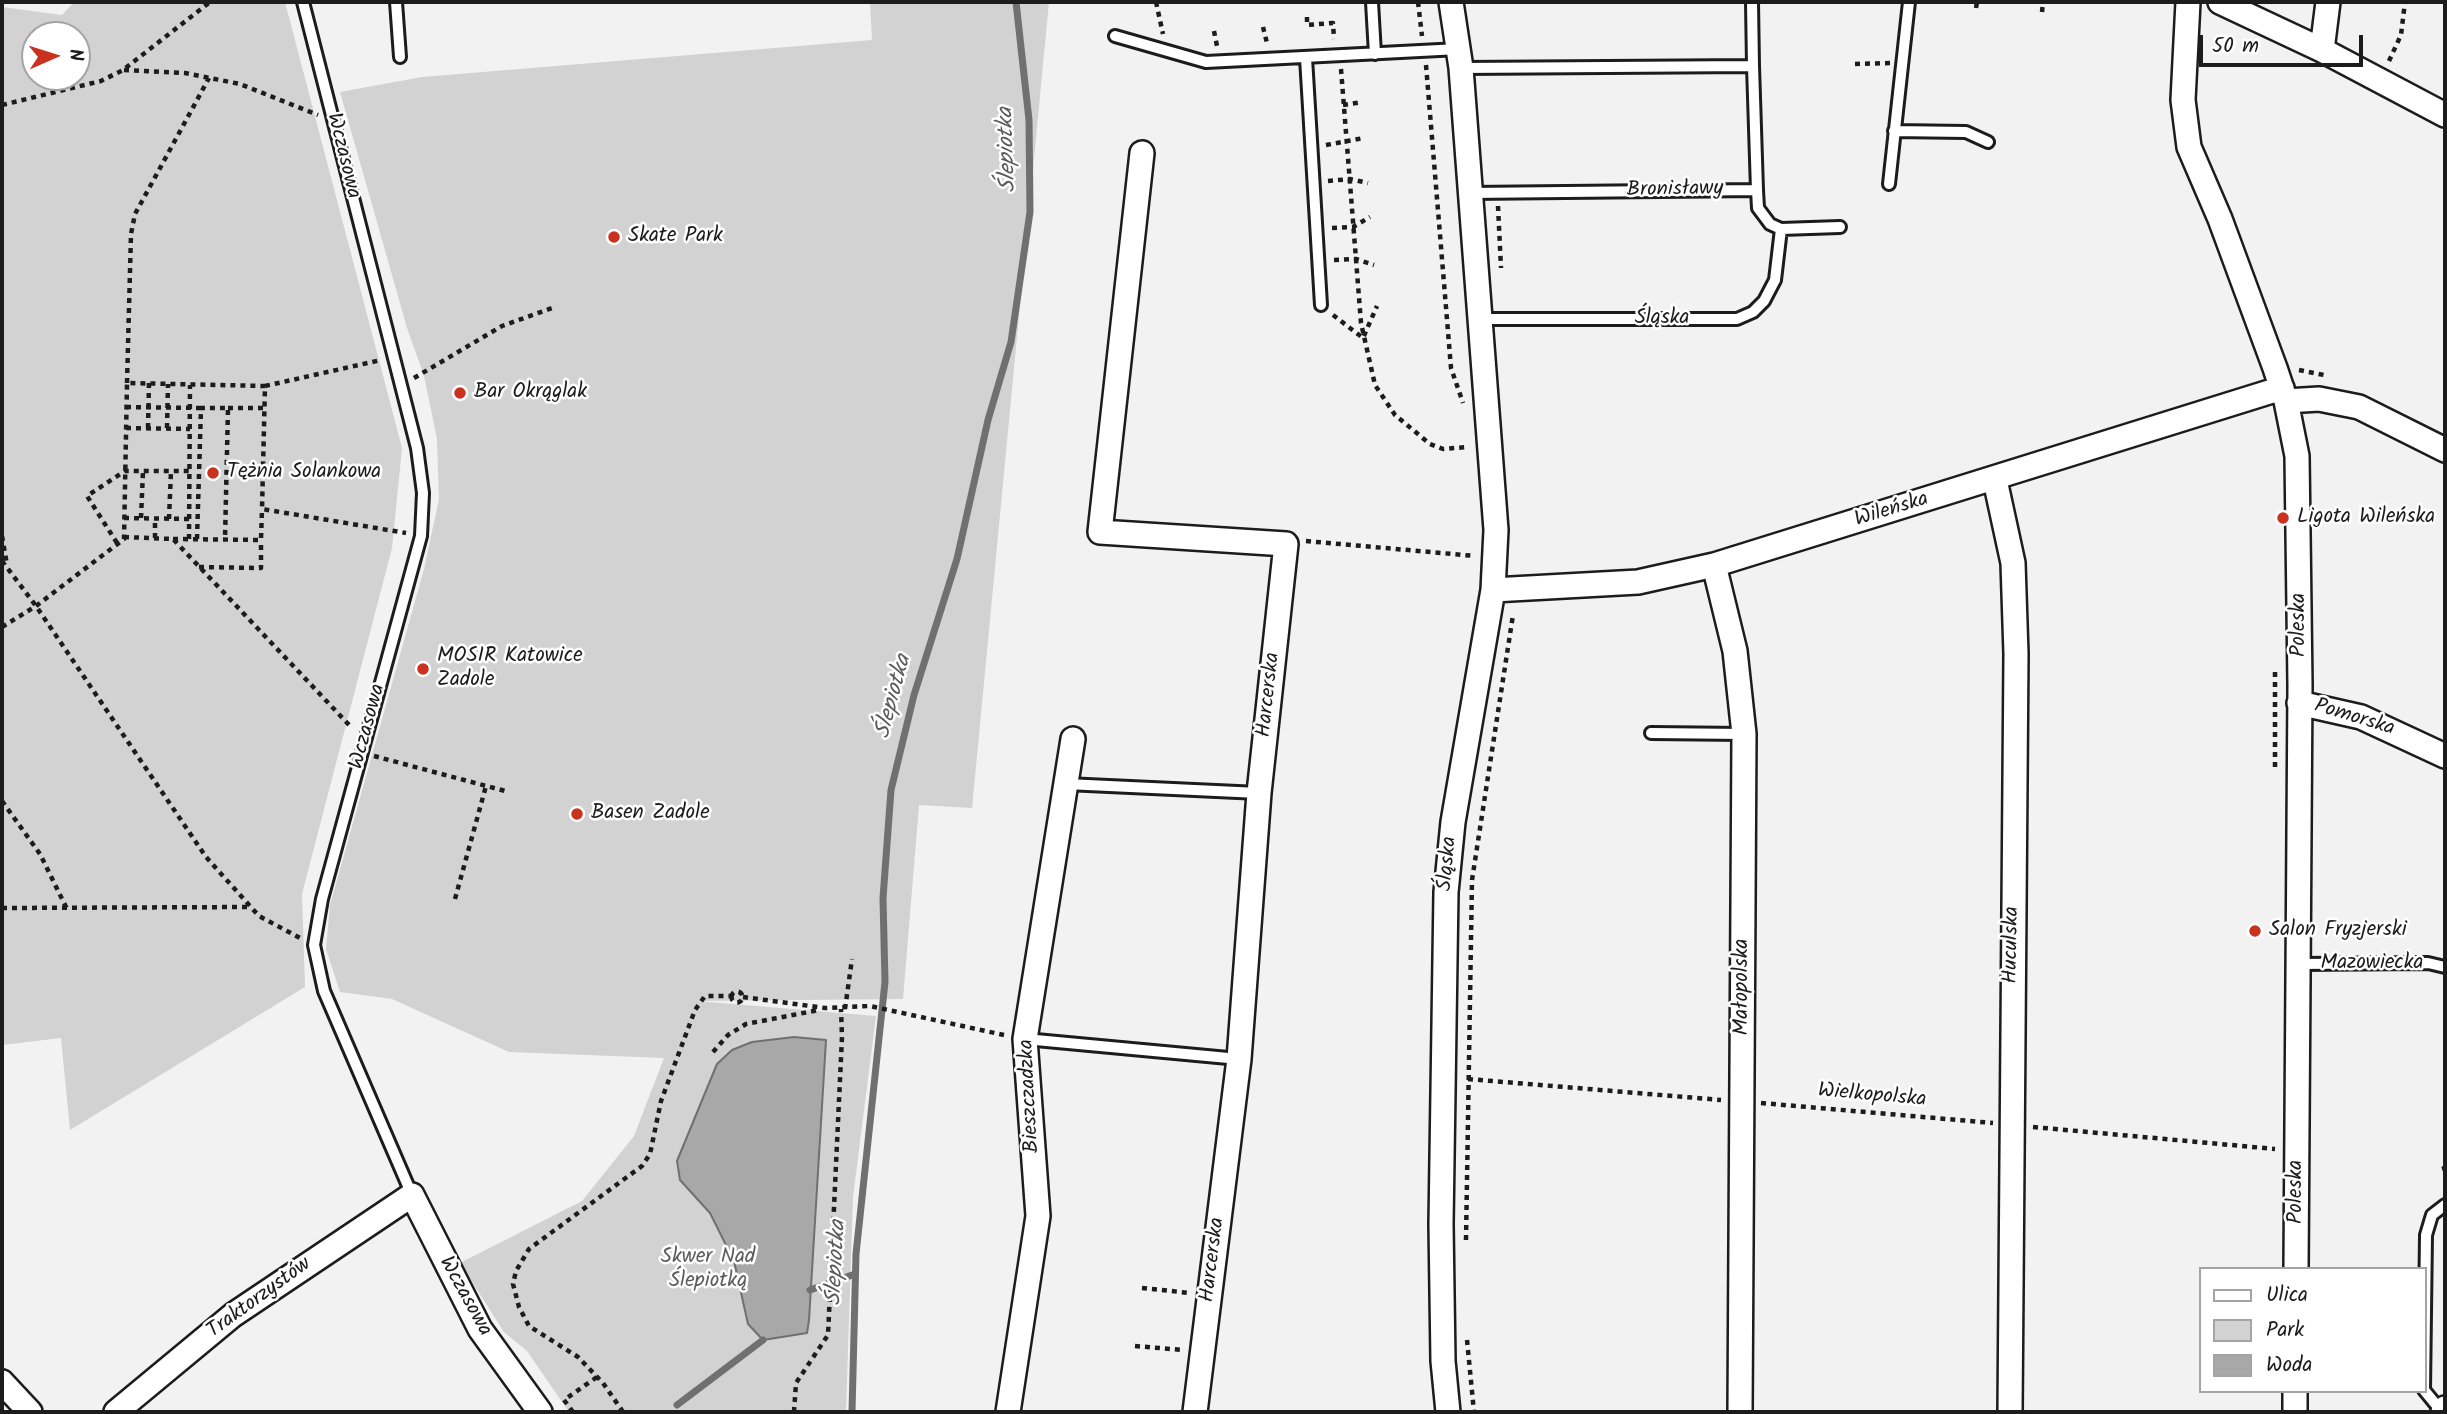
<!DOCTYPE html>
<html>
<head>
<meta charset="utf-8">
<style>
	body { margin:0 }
	#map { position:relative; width:2447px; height:1414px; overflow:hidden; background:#f2f2f2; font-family:Kalam,sans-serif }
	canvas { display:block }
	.frame { position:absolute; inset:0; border:4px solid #1c1c1c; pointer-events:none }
	.legend { position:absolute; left:2199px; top:1267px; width:228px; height:126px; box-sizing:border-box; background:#fff; border:2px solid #a4a4a4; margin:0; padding:9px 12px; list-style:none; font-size:21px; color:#1c1c1c }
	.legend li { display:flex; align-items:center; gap:14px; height:35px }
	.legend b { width:35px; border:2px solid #a4a4a4 }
	.north { position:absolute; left:21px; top:21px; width:70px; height:70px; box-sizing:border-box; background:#fff; border:2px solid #a4a4a4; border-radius:50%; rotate:87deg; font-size:19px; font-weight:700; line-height:28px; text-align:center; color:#1c1c1c }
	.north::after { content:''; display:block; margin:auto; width:24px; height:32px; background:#c8321e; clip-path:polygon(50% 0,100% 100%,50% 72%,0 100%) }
	.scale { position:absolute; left:2199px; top:35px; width:164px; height:32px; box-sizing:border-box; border:4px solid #1c1c1c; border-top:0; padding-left:9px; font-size:21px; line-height:24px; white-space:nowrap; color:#1c1c1c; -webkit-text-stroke:5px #fff; paint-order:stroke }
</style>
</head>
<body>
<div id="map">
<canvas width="2447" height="1414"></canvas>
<div class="frame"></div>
<ul class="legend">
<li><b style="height:9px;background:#fff"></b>Ulica</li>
<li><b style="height:19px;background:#d2d2d2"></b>Park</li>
<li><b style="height:19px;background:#a8a8a8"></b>Woda</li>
</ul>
<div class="north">N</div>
<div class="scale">50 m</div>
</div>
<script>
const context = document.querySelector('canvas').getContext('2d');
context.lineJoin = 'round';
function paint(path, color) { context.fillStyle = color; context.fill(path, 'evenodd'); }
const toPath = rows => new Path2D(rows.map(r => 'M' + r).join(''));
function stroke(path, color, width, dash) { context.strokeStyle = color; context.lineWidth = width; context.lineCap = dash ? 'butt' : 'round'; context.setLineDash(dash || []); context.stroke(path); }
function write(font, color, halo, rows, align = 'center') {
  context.font = font + ' Kalam,sans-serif'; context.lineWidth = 5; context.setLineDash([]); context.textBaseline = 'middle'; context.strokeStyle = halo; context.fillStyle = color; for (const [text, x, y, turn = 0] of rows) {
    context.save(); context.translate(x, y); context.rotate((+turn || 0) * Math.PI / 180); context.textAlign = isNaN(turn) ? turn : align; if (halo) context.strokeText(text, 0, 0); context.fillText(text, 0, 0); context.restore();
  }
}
paint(toPath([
	[74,2,285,2,402,448,392,548,302,894,305,987,70,1130,61,1038,2,1045,2,7,62,15],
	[35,35,77,35,77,77,35,77],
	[870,2,1049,2,972,808,919,805,903,999,697,1001,876,1016,853,1197,846,1412,569,1412,527,1351,504,1332,460,1263,582,1201,634,1136,664,1058,509,1052,392,999,340,992,326,949,330,905,424,569,439,499,437,439,424,376,407,328,340,92,422,77,872,40]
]), '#d2d2d2');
const water = toPath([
	[794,1037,826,1040,809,1320,807,1333,763,1340,748,1324,734,1261,710,1213,680,1180,677,1161,717,1064,732,1050,752,1042,794,1037]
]);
paint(water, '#a8a8a8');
stroke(water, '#707070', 2);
stroke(toPath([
	[810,1290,855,1274],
	[677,1405,763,1340],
	[852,1412,856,1254,885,982,883,898,891,790,914,695,957,559,988,420,1011,342,1030,212,1029,120,1016,2]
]), '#707070', 7);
const lane = toPath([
	[303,2,417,448,423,493,421,536,322,899,314,945,324,991,412,1195],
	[396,2,400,57],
	[1372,2,1375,54],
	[1752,2,1753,66],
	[1115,36,1206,62,1459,49],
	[1306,58,1321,305],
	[1461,68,1753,66,1757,190,1470,193],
	[1894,131,1966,132,1988,142],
	[1889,184,1909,2],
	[1757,190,1758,208,1770,224,1781,229,1840,227],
	[1479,319,1737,319,1753,312,1764,301,1775,280,1781,229],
	[1651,733,1744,734],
	[1066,784,1259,793],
	[2298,964,2428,963,2445,967],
	[1025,1039,1239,1059],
	[2442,1412,2424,1390,2426,1235,2432,1215,2445,1205]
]);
const street = toPath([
	[2188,2,2183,100,2189,147,2220,219,2275,368,2286,401,2297,456,2300,685,2296,1269],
	[2220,2,2322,50,2445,115],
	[2322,50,2328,2],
	[1142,153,1100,532,1286,544,1259,793,1239,1059,1195,1412],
	[2286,401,2319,399,2359,407,2445,450],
	[1995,480,2013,563,2016,654,2010,1412],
	[1714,565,1735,651,1744,734,1740,1412],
	[1493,590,1638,582,1714,565,2282,388],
	[2299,703,2361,717,2445,756],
	[2,1382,30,1412],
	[116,1412,233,1315,412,1195,480,1329,540,1412],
	[1008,1412,1038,1216,1025,1039,1073,739],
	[1448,1412,1443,1361,1441,1224,1446,892,1453,822,1493,590,1496,530,1461,68,1451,2],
	[2295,1412,2295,1391],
	[2443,1412,2445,1408]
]);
stroke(lane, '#1c1c1c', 16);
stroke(street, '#1c1c1c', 28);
stroke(toPath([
	[1156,2,1163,34],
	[1418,2,1422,36],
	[1976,8,1977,2],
	[2042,12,2043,2],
	[1307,17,1307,25,1333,23,1334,39],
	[1263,27,1267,43],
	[1214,31,1217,46],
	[2389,61,2401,35,2405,2],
	[1855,64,1890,63],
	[1426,65,1451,368,1463,403],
	[1341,69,1361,323,1375,385,1395,415,1430,444,1443,449,1468,447],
	[124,70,185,73,240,84,318,115],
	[2,105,101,81,123,70,210,2],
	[1343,105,1362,102],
	[1326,145,1364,138],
	[1328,181,1350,179,1368,183],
	[1498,206,1501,268],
	[1332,228,1353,227,1370,217],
	[1334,260,1356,259,1374,265],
	[1333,315,1363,338,1377,306],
	[2299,370,2324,375],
	[414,378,502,326,552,308],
	[127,383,131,234,135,214,209,78],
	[265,386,381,360],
	[126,407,201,408],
	[228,408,264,408],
	[126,428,190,429],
	[148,428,149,383],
	[167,428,168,384],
	[124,518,189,519],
	[141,518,143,471],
	[169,519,171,471],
	[2,536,7,565],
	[124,537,173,539,352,728],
	[155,538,155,518],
	[173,539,261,540,262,509],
	[189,539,190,385],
	[197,539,201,408,228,408,225,539],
	[1306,541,1475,556],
	[117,543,87,496,125,471,189,471],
	[2,561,36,606,206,857,259,916,300,938],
	[199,567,261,568,261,540],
	[2,627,36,606,124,539,127,383,265,386,262,509,406,533],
	[374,756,509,792],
	[2275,767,2275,671],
	[2,801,40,854,67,909],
	[455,899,486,786],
	[2,908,249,907],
	'731.5 997a5.5 5.5 0 1 1 11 0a5.5 5.5 0 1 1-11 0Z',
	[743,997,825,1008,870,1006,1004,1035],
	[845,1009,852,959],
	[2443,1026,2445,1026],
	[713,1052,728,1035,746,1024,819,1010],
	[1468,1079,1721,1100],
	[1761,1103,1993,1123],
	[2443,1110,2445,1110],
	[2033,1127,2275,1149],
	[2442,1169,2445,1168],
	[1466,1240,1472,880,1513,615],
	[1142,1288,1190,1293],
	[1467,1340,1474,1412],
	[1135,1346,1183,1350],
	[573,1412,564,1400,597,1377],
	[623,1412,603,1383,578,1357,529,1326,519,1307,513,1284,516,1271,529,1249,642,1166,650,1154,661,1101,695,1010,705,996,732,996],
	[794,1412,796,1383,828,1335,842,1037,841,1009]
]), '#1c1c1c', 4.5, [5, 5]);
stroke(lane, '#fff', 10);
stroke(street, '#fff', 23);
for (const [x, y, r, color] of [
	[614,237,7,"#c8321e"],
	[460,393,7,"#c8321e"],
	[213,473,7,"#c8321e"],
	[2283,518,7,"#c8321e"],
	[423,669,7,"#c8321e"],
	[577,814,7,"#c8321e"],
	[2255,931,7,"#c8321e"]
]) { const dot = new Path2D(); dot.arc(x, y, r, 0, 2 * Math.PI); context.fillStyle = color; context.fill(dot); stroke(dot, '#fff', 2.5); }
write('21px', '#1c1c1c', '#fff', [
	["Wczasowa",342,156,76],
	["Bronisławy",1675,191,-1],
	["Śląska",1662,319],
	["Wileńska",1892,511,-17],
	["Poleska",2300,625,-90],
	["Harcerska",1270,695,-84],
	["Pomorska",2354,719,17],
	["Wczasowa",369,727,-75],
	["Śląska",1449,864,-85],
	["Huculska",2013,945,-89],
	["Mazowiecka",2372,964],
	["Małopolska",1743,987,-90],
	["Bieszczadzka",1031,1096,-93],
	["Wielkopolska",1872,1097,5],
	["Poleska",2297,1192,-90],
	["Harcerska",1214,1260,-83],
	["Wczasowa",464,1297,61],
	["Traktorzystów",260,1299,-36]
]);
write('21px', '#1c1c1c', '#fff', [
	["Skate Park",628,237],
	["Bar Okrąglak",474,393],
	["Tężnia Solankowa",227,473],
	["Ligota Wileńska",2297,518],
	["MOSIR Katowice",437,657],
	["Zadole",437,681],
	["Basen Zadole",591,814],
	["Salon Fryzjerski",2269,931]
], 'left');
write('21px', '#5c5c5c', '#fff', [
	["Skwer Nad",708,1258],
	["Ślepiotką",708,1282]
]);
write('italic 23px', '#5b5b5b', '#fff', [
	["Ślepiotka",1009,150,-92],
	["Ślepiotka",895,697,-75],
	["Ślepiotka",838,1263,-87]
]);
</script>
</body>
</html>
